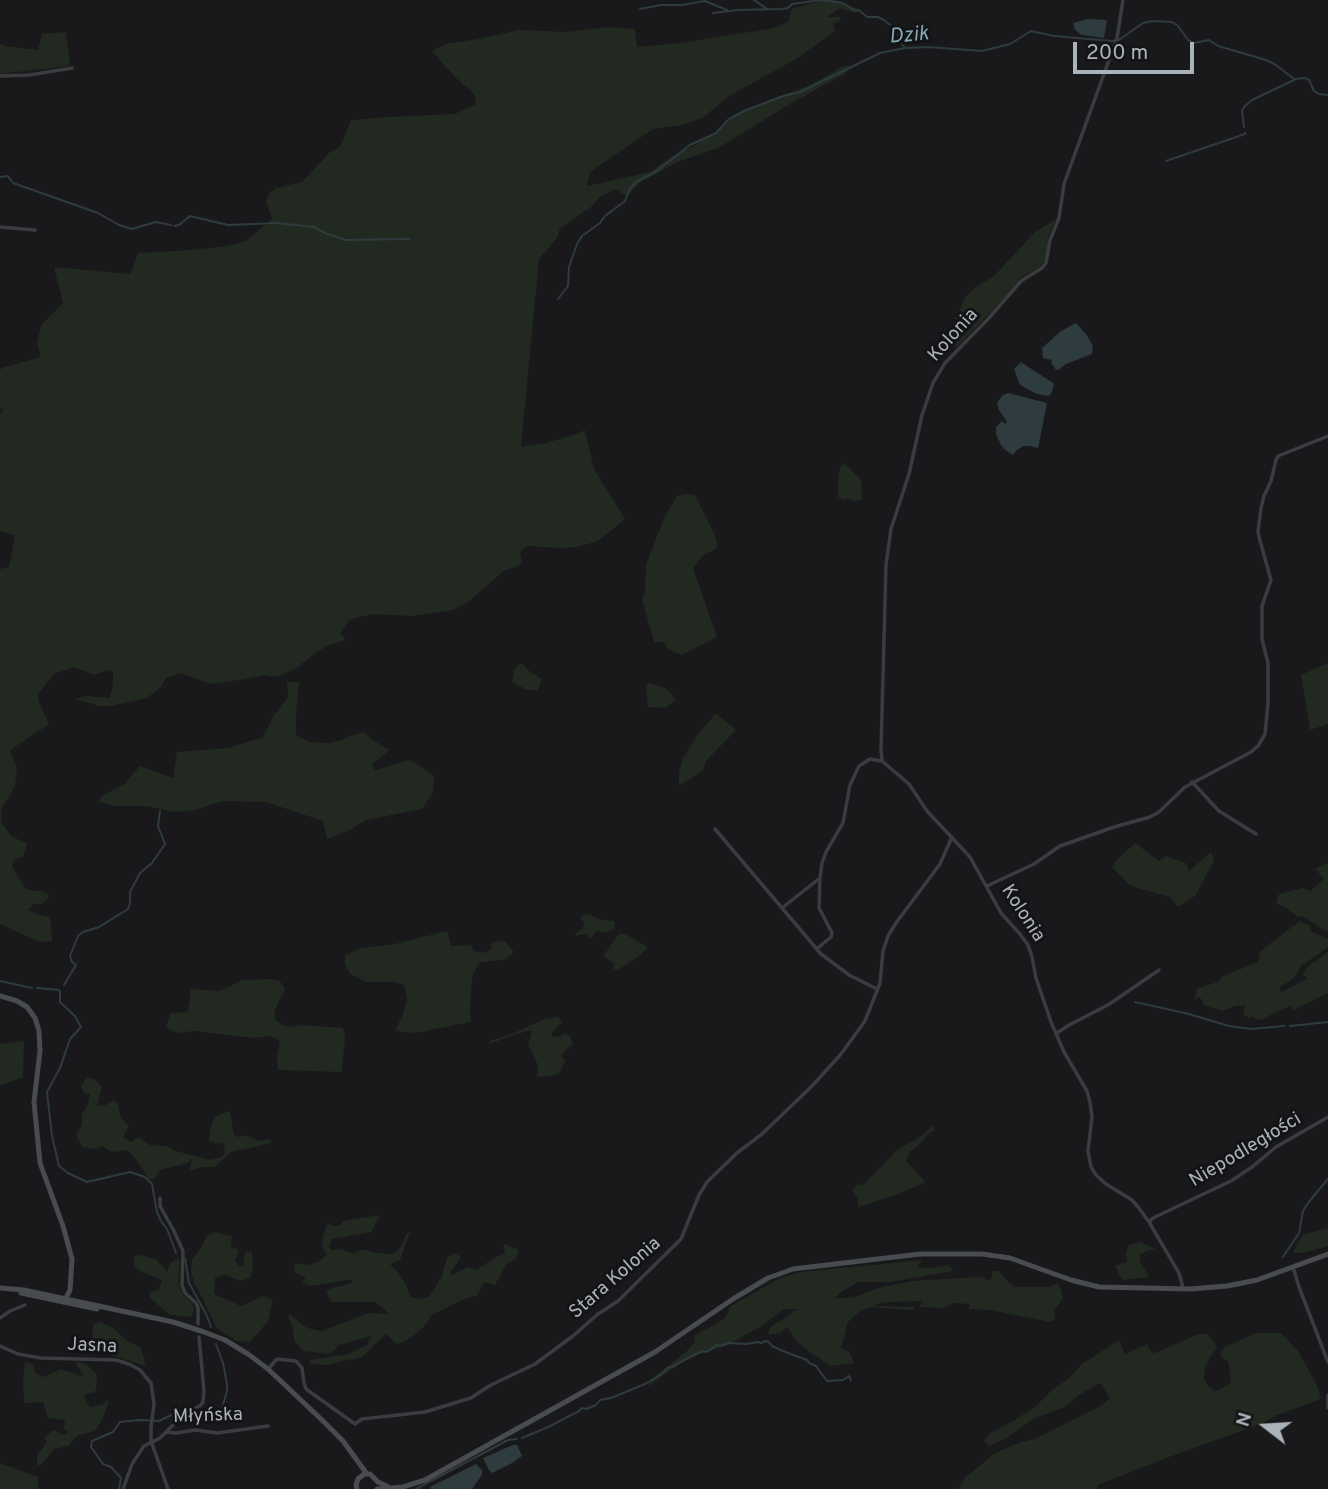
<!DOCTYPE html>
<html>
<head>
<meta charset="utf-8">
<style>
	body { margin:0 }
	#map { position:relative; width:1328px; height:1489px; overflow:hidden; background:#19191b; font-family:Overpass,sans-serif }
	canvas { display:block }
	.north { position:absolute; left:1230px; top:1391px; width:70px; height:70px; -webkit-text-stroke:5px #141416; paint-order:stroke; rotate:287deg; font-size:19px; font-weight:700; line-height:28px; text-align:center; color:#abb3ba }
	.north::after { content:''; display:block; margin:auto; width:24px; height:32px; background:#abb3ba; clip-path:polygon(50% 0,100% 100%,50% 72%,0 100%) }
	.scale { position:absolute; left:1073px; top:42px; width:121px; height:32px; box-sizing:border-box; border:4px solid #abb3ba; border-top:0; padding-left:9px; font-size:21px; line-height:24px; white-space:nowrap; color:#abb3ba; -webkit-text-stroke:5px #141416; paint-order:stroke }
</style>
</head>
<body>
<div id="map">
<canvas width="1328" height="1489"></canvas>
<div class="north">N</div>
<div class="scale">200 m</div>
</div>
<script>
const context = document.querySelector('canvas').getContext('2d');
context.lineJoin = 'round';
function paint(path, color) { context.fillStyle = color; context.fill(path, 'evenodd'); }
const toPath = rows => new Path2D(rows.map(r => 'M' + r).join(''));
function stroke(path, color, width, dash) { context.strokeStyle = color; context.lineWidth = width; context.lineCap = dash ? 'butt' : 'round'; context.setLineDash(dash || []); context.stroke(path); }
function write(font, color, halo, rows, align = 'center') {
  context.font = font + ' Overpass,sans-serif'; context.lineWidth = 6; context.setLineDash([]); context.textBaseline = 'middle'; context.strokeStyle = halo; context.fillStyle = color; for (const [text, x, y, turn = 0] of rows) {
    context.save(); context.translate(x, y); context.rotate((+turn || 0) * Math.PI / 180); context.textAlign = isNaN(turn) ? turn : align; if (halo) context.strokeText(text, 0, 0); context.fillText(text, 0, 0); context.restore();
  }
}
paint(toPath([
	[823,0,835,0,861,10,854,13,840,8,827,17,840,17,841,20,833,24,836,30,798,58,731,95,702,118,683,125,653,129,590,172,587,186,650,172,669,158,693,146,719,130,733,117,766,101,811,85,843,66,854,66,843,75,795,101,718,148,680,161,642,181,627,196,615,189,600,197,591,207,560,228,557,238,539,259,521,447,546,443,573,435,585,430,594,469,625,519,598,541,577,547,561,548,527,546,520,552,522,564,504,571,468,602,453,610,413,616,372,614,349,620,340,633,346,640,327,646,314,654,295,669,276,677,264,675,246,679,210,684,181,673,166,678,161,687,147,698,111,706,99,706,75,699,86,696,110,698,113,684,113,670,105,671,94,675,74,667,54,674,38,694,39,702,49,724,10,750,17,768,15,787,2,807,1,822,12,837,27,843,23,857,14,859,12,867,25,888,33,891,42,891,50,896,42,904,34,904,29,910,39,915,50,917,52,941,40,942,0,924,0,569,9,567,15,535,0,531,0,415,3,409,0,409,0,370,2,368,41,357,37,343,41,325,63,303,54,267,130,274,138,253,191,250,227,246,246,241,272,219,266,202,269,194,276,188,302,182,330,152,340,147,351,120,388,117,455,114,476,104,475,95,454,76,432,51,445,44,478,39,519,30,566,32,607,27,635,29,637,47,681,43,774,28,788,22,792,9],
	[66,32,70,64,68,66,0,74,0,44,6,46,38,50,42,34],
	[1056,219,1049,234,1046,258,1041,266,1020,278,1005,297,956,348,953,344,956,319,965,297,977,286,993,277,1035,232],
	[844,463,861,480,862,500,853,501,849,498,844,500,838,497,838,478,840,467],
	[686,494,695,495,714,533,717,543,717,548,704,555,693,568,717,637,682,655,669,650,663,642,654,642,642,600,645,591,646,565,664,518,677,496],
	[1328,663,1328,724,1310,730,1301,675],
	[520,664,523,664,530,672,542,679,538,691,525,689,512,682,514,669],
	[287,682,299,682,296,714,296,735,309,742,329,743,342,740,349,736,364,732,374,741,390,750,372,764,375,770,410,760,434,776,433,792,422,809,366,820,350,830,327,839,323,821,266,802,223,801,195,810,174,812,146,806,116,806,98,802,102,796,124,784,140,766,173,778,177,752,229,748,263,737,274,715,288,697],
	[648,683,663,687,670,692,675,700,666,708,648,707,646,687],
	[716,713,736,730,706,761,703,770,681,785,679,785,679,772,682,760,699,733],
	[1135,843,1159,861,1166,856,1186,863,1189,871,1211,852,1214,861,1195,896,1178,907,1170,897,1131,886,1112,867,1115,862],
	[1326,863,1328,864,1328,932,1303,917,1296,916,1286,908,1276,903,1279,894,1303,888,1310,891,1324,879,1315,869],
	[590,914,598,919,612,921,614,922,615,928,605,933,598,931,595,932,591,939,586,934,574,936,578,931,583,928,585,924,580,918,584,915],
	[1300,921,1309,925,1312,932,1328,939,1328,947,1301,966,1294,978,1279,988,1282,992,1308,978,1303,975,1306,968,1328,952,1328,993,1293,1010,1290,1006,1260,1020,1255,1019,1253,1016,1249,1018,1243,1015,1245,1005,1235,1006,1222,1011,1204,1005,1200,997,1194,1000,1197,989,1220,981,1221,977,1258,962,1260,951],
	[447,931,451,946,470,945,475,951,483,953,491,949,492,942,505,941,514,952,506,959,479,963,472,977,470,1010,471,1022,415,1033,395,1031,403,1014,407,999,404,985,395,982,366,982,350,974,345,964,345,955,362,948,395,944],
	[619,934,625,934,648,947,638,957,618,970,612,971,615,964,603,956],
	[269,979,280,981,285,989,275,1010,275,1019,282,1025,290,1027,301,1025,343,1028,345,1037,342,1072,278,1070,277,1055,280,1041,270,1036,254,1038,193,1031,180,1033,172,1031,166,1026,171,1013,187,1012,190,1002,190,989,220,991,243,980],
	[558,1017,562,1022,552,1033,552,1036,558,1037,565,1033,570,1036,573,1044,561,1055,565,1061,559,1074,541,1077,537,1076,538,1065,528,1045,532,1031,527,1031,489,1044,490,1041,514,1033,544,1019],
	[24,1041,23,1077,0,1086,0,1044],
	[87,1078,94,1079,102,1087,97,1106,106,1105,113,1100,118,1103,121,1118,129,1126,123,1137,131,1142,139,1137,150,1145,167,1146,176,1151,210,1160,222,1157,225,1150,223,1142,216,1144,209,1140,210,1130,214,1117,230,1111,234,1135,238,1137,246,1135,259,1141,270,1139,271,1143,231,1152,215,1167,203,1167,189,1171,192,1158,188,1163,160,1170,154,1179,149,1179,136,1159,127,1150,112,1152,102,1146,94,1149,83,1147,79,1141,76,1134,82,1125,82,1114,88,1104,90,1094,84,1093,81,1086],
	[934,1125,935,1130,928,1134,923,1141,910,1152,906,1161,926,1182,896,1195,858,1207,858,1199,852,1191,858,1183,862,1186,897,1150,917,1139],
	[380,1215,371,1232,332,1239,329,1246,331,1250,340,1249,353,1254,362,1249,376,1253,393,1254,400,1248,407,1233,410,1232,400,1260,390,1265,396,1269,406,1285,411,1297,419,1299,429,1297,442,1276,447,1258,455,1253,461,1257,450,1273,453,1275,467,1267,476,1270,496,1257,505,1254,503,1246,506,1244,519,1250,516,1258,506,1265,495,1285,484,1282,477,1296,464,1299,432,1315,422,1329,409,1339,397,1344,386,1334,362,1357,326,1365,309,1364,310,1360,348,1354,367,1345,371,1336,339,1345,330,1354,303,1351,294,1340,293,1328,289,1319,289,1314,307,1328,322,1331,369,1313,388,1314,383,1308,374,1302,331,1302,326,1290,351,1283,354,1279,310,1286,302,1282,306,1277,295,1273,294,1267,296,1263,308,1265,318,1262,327,1254,322,1246,323,1235,328,1223,332,1226,339,1226,344,1221],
	[1328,1228,1328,1246,1302,1253,1293,1253,1298,1242,1304,1234],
	[214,1232,232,1236,231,1246,239,1250,235,1261,239,1266,243,1266,245,1253,252,1252,253,1269,250,1278,240,1281,224,1274,215,1278,214,1294,241,1306,264,1296,273,1300,268,1321,250,1342,237,1341,216,1328,203,1299,195,1285,191,1271,192,1259,201,1248,206,1237],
	[1140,1242,1156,1249,1146,1251,1140,1255,1140,1262,1145,1269,1149,1277,1122,1280,1115,1266,1127,1262,1126,1253,1129,1245],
	[138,1254,157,1260,167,1272,170,1263,179,1258,180,1262,178,1281,182,1294,192,1303,194,1309,192,1317,170,1315,149,1297,150,1292,159,1290,162,1280,140,1271,134,1266,134,1258],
	[923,1260,917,1267,930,1268,949,1265,954,1271,890,1282,858,1282,840,1293,834,1299,855,1297,878,1288,912,1281,978,1277,984,1278,990,1281,993,1271,998,1271,1014,1287,1050,1287,1057,1283,1061,1290,1063,1299,1054,1310,1055,1320,1050,1322,990,1310,969,1309,969,1304,954,1303,944,1308,919,1307,924,1301,887,1302,875,1304,875,1306,915,1307,913,1310,869,1307,858,1313,848,1322,841,1348,849,1351,854,1363,830,1366,799,1344,787,1327,780,1333,768,1335,770,1327,790,1315,797,1309,784,1309,760,1327,727,1345,687,1358,649,1386,648,1382,688,1350,695,1341,694,1336,725,1318,731,1306,780,1278,801,1272],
	[99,1322,112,1327,126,1340,141,1348,146,1366,105,1353,92,1340,93,1325],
	[1256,1333,1280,1333,1286,1338,1298,1351,1316,1383,1321,1399,1275,1416,1263,1423,1177,1454,1098,1485,1098,1489,958,1489,965,1478,995,1453,1021,1442,1034,1439,1101,1406,1110,1398,1100,1383,1082,1393,1064,1407,1033,1419,1005,1439,990,1446,984,1442,989,1434,1015,1420,1036,1406,1050,1392,1069,1378,1082,1364,1119,1340,1125,1354,1147,1344,1152,1353,1158,1352,1198,1334,1208,1334,1217,1347,1205,1366,1204,1379,1209,1387,1216,1391,1225,1387,1231,1382,1228,1361,1222,1358,1220,1352,1225,1347],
	[25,1362,33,1364,36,1374,44,1377,61,1369,84,1377,75,1362,86,1364,97,1374,96,1390,93,1393,86,1393,84,1398,86,1402,91,1407,104,1404,106,1400,109,1402,103,1418,95,1431,77,1436,68,1446,54,1449,41,1465,37,1465,37,1455,47,1442,44,1438,53,1430,64,1435,68,1432,64,1429,65,1420,48,1418,43,1402,24,1403,23,1380],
	[0,1463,38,1477,38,1489,0,1489]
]), '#212921');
paint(toPath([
	[1088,19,1107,20,1104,38,1082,35,1075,30,1073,23],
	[1076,323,1086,334,1093,346,1092,354,1066,364,1058,370,1055,369,1054,366,1051,364,1052,360,1043,358,1042,348,1061,331],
	[1021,362,1053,383,1054,385,1051,394,1048,396,1037,394,1020,385,1014,369],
	[1008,393,1047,403,1038,448,1030,446,1023,446,1017,450,1013,455,1004,449,1001,445,996,434,996,427,1002,421,1005,424,1007,422,999,410,997,403,1003,395],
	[513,1445,517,1445,522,1456,512,1463,492,1473,489,1470,483,1458],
	[476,1464,482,1470,482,1475,472,1489,431,1489,430,1487]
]), '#2f3c3f');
stroke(toPath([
	[754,0,767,9],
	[640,9,661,5,682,5,705,1,727,10],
	[713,13,738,10,782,9,788,8,792,4,820,0,843,3,854,10,860,11,867,17,878,17,884,20,894,28,904,47],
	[1244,127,1242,111,1244,107,1252,100,1294,80],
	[1166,161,1245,134,1245,133],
	[0,177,8,176,13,183,98,213,119,225,132,229,156,222,171,225],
	[174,226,179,225,190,216,228,225,277,223,314,227,325,233,345,240,409,239],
	[558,299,568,286,569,267,577,244,582,236,600,223,605,216,625,201,629,190,637,181,654,173,690,145,716,133,729,119,744,111,783,96,800,92,880,53,905,48,928,47,982,51,1010,44,1031,31,1054,36,1112,41,1119,40,1143,23,1152,21,1172,22,1178,26,1188,40,1194,43,1209,40,1218,46,1266,60,1276,65,1294,79,1305,78,1309,80,1314,91,1319,94,1328,95],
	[0,981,32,988],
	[64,985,76,965,72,962,70,956,78,936,83,932,99,927,128,909,130,902,130,892,140,873,152,863,165,844,158,826,160,811],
	[37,988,59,990],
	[60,991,60,1002,75,1016,81,1027,70,1039,60,1068,47,1092,52,1136,59,1166,68,1173,87,1182,130,1172,145,1177,152,1184,157,1212,161,1221,167,1229,176,1253],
	[1135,1002,1189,1014,1229,1026,1251,1029,1284,1026],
	[1290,1026,1328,1022],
	[1283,1257,1299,1233,1303,1211,1308,1203,1328,1179],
	[185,1258,189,1283,206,1314,211,1327],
	[522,1438,548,1427,579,1411,582,1408,586,1409,596,1405,600,1400,611,1398,645,1384,663,1373,667,1368,675,1366,677,1364,696,1354,703,1351,707,1352,717,1345,721,1346,729,1343,746,1344,758,1342,761,1343,766,1341,769,1342,772,1346,783,1351,807,1360,809,1363,816,1366,827,1381,843,1380,849,1376,851,1380],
	[119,1489,121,1478,111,1467,103,1464,91,1447,92,1441,113,1432,120,1422,140,1420,159,1421,171,1415,185,1418,190,1415,194,1416,208,1422,214,1421,219,1418,227,1391,227,1384,223,1363,216,1344],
	[416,1489,508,1440,517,1439]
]), '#2f3c3f', 2);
stroke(toPath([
	[1123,0,1117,38,1064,184,1059,218,1050,240,1046,263,1042,268,1021,281,989,318,945,363,933,383,922,415,909,474,891,529,886,565,881,750,882,761,909,784,927,811,970,857,1001,913,1020,934,1028,945,1032,957,1036,978,1051,1022,1064,1052,1087,1091,1090,1102,1092,1117,1088,1151,1091,1167,1096,1175,1106,1184,1132,1200,1138,1207,1149,1222,1179,1273,1183,1288],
	[0,76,30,75,72,68],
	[0,227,35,230],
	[1192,782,1219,811,1256,834],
	[715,829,821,954,849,975,877,989],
	[987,886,1034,864,1060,846,1114,827,1150,817,1159,812,1185,787,1251,752,1258,746,1265,734,1268,703,1268,663,1262,639,1262,606,1271,580,1259,537,1258,531,1261,508,1264,496,1271,481,1276,460,1278,456,1328,436],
	[782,908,820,878,822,863,826,852,843,823,850,785,859,766,870,759,881,761],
	[818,948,831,937,832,933,819,908,820,878],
	[1057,1033,1069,1025,1108,1005,1159,970],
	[160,1198,160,1206,174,1231,183,1251,182,1285,185,1293,196,1303,198,1308,198,1324],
	[1150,1221,1153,1218,1231,1181,1252,1167,1276,1147,1328,1117],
	[1293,1267,1299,1287,1328,1362],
	[0,1318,10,1311,25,1305],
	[0,1346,18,1354,41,1358,116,1360,129,1364,140,1370,151,1383,154,1404,151,1428,151,1441,168,1489],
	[268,1369,277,1359,296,1361,302,1368,304,1383,306,1389,355,1424,362,1419,425,1412,471,1398,489,1386,535,1364,573,1336,598,1314,618,1301,681,1239,699,1195,707,1182,737,1153,762,1134,813,1085,841,1054,865,1021,880,983,883,951,888,936,896,923,940,864,952,837],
	[1328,1395,1328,1408],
	[166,1432,176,1433,195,1430,217,1433,268,1426],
	[123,1489,132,1464,144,1446,160,1438,174,1424,187,1413,201,1405,203,1402,204,1391,199,1337]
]), '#3a3c40', 3.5);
stroke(toPath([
	[0,996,17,1001,27,1007,35,1018,39,1031,40,1051,34,1102,40,1163,63,1226,72,1259,70,1290,66,1298,58,1301],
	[0,1288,24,1290,173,1322,204,1332,225,1340,248,1354,268,1369,322,1420,343,1441,367,1474],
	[21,1293,97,1309],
	[357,1489,356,1485,358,1479,364,1474,370,1474,378,1482,387,1486],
	[377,1489,403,1487,425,1480,655,1352,733,1299,768,1278,793,1269,920,1254,982,1254,1010,1258,1071,1280,1099,1287,1191,1289,1227,1286,1257,1280,1328,1254]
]), '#484c50', 5);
write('19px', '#abb3ba', '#141416', [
	["Kolonia",954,336,-48],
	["Kolonia",1022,914,57],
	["Niepodległości",1246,1151,-31],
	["Stara Kolonia",616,1279,-41],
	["Jasna",92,1347,3],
	["Młyńska",208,1417,-2]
]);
write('italic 21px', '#83a9b5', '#141416', [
	["Dzik",909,37,-5]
]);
</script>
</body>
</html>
